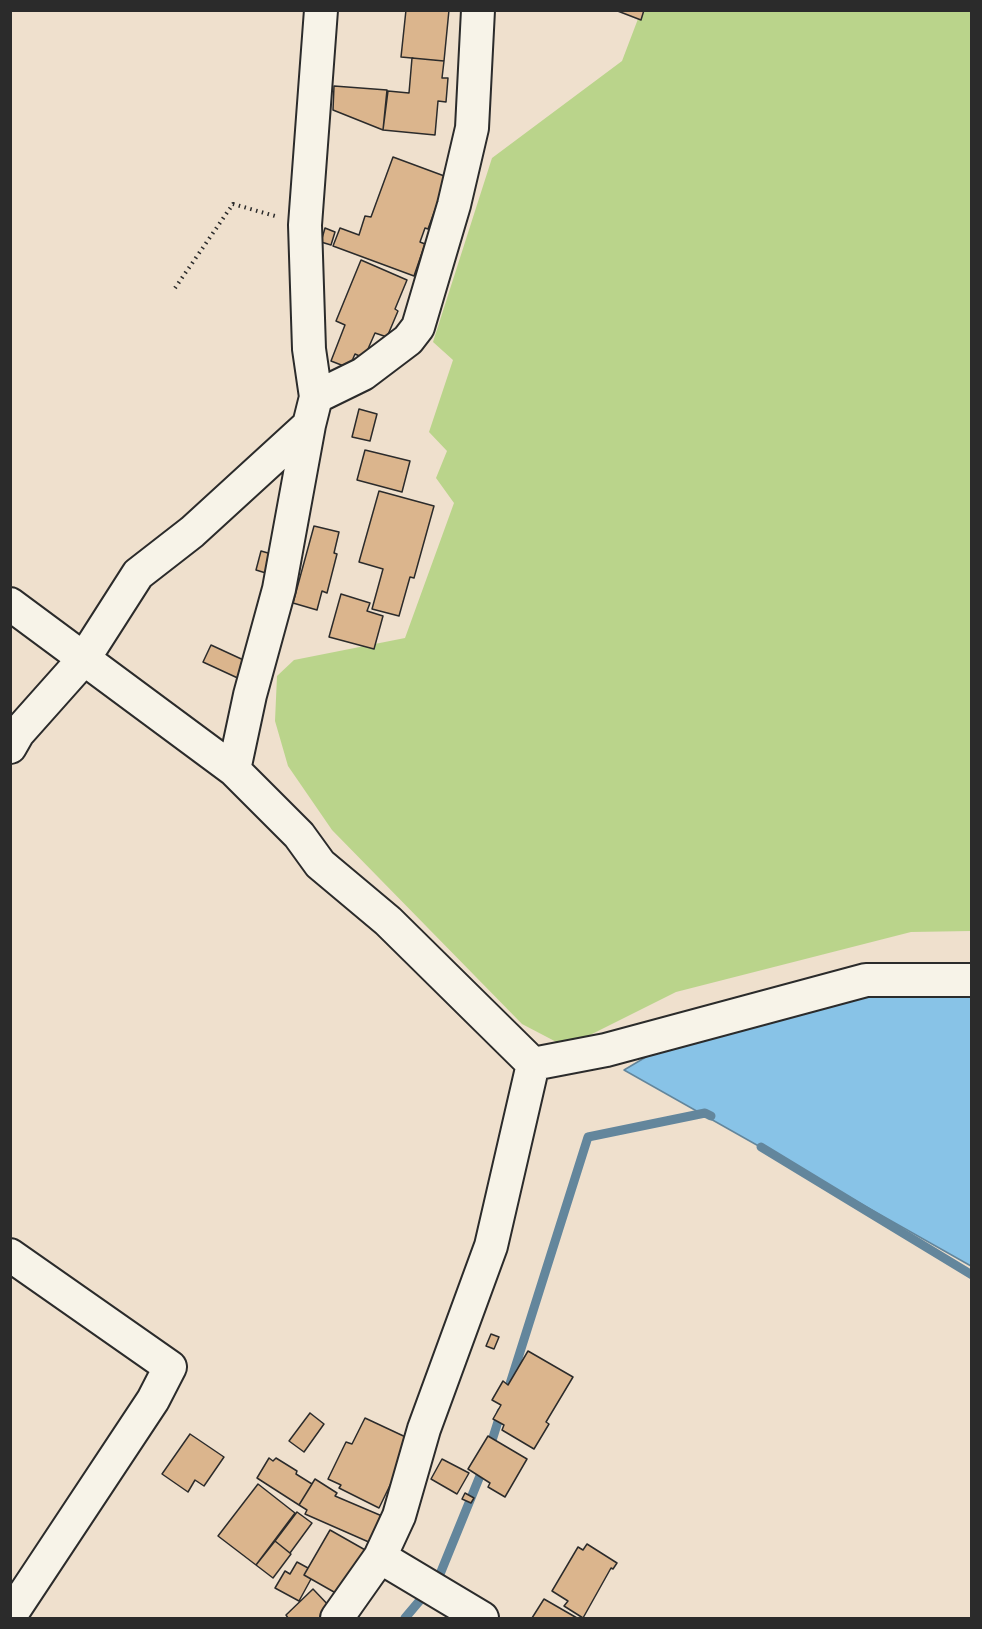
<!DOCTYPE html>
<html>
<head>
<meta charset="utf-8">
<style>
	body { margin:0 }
	#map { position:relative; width:982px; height:1629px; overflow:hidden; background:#efe0cd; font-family:"Architects Daughter",sans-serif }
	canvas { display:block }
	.frame { position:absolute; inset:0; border:12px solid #2b2b2b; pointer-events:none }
</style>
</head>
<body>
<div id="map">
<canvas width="982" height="1629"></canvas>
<div class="frame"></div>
</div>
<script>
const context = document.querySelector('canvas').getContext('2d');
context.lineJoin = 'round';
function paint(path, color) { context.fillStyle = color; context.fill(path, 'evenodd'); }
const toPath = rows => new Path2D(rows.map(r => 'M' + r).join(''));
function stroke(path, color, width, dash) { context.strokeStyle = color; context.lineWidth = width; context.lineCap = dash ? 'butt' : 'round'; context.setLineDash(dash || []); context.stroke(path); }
paint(toPath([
	[641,11,971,11,971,931,911,932,676,992,566,1047,522,1024,332,830,288,766,275,721,277,676,294,660,405,638,454,503,436,478,447,451,429,432,453,360,433,342,492,158,622,61]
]), '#bad48b');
const water = toPath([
	[878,989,971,991,971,1266,624,1070,678,1038,878,989]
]);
paint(water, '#88c3e7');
stroke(water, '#63869c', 1.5);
stroke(toPath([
	[761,1147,972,1275],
	[508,1390,588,1137,705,1113,711,1116],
	[489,1450,501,1412],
	[405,1618,438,1579,484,1466]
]), '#63869c', 9);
const building = toPath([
	[406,10,449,10,444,61,401,57,406,10],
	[615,10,644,10,641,20,615,10],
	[412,58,444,61,442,78,448,78,446,102,438,101,435,135,383,130,388,91,409,93,412,58],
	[334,86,387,90,383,130,333,110,334,86],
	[393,157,447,177,428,229,425,228,420,242,425,244,414,276,333,246,340,228,359,235,365,216,371,217,393,157],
	[325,228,335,232,331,245,321,242,325,228],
	[361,260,407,280,395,309,398,311,387,337,375,333,364,358,355,354,349,368,331,361,345,325,336,321,361,260],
	[359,409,377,414,370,441,352,437,359,409],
	[365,450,410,461,402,492,357,480,365,450],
	[379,491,434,506,414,578,410,577,399,616,372,609,383,569,359,562,379,491],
	[314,526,339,532,334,553,337,554,327,593,322,591,317,610,293,603,314,526],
	[261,551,275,555,269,574,256,570,261,551],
	[341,594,370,603,367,611,383,616,374,649,329,637,341,594],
	[211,645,250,663,242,680,203,662,211,645],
	[491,1334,499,1337,494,1349,486,1346,491,1334],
	[528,1351,573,1377,546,1422,549,1424,534,1449,502,1430,504,1425,493,1419,501,1405,492,1400,503,1381,508,1385,528,1351],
	[310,1413,324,1424,304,1452,289,1441,310,1413],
	[365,1418,412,1440,379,1508,339,1488,341,1485,328,1479,346,1442,352,1444,365,1418],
	[190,1434,224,1457,204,1486,195,1480,188,1492,162,1474,190,1434],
	[488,1436,527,1459,505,1497,488,1487,490,1483,468,1469,488,1436],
	[269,1458,273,1461,276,1458,297,1471,296,1474,312,1484,299,1505,257,1478,269,1458],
	[442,1459,469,1473,457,1494,431,1479,442,1459],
	[315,1479,337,1493,335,1496,382,1516,371,1543,305,1514,307,1510,299,1505,315,1479],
	[258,1484,295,1513,256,1565,218,1536,258,1484],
	[465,1493,474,1498,471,1503,462,1499,465,1493],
	[297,1512,312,1523,290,1553,275,1541,297,1512],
	[330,1530,367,1551,341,1596,304,1575,330,1530],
	[275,1541,291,1554,273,1578,256,1565,275,1541],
	[587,1544,617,1563,613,1569,611,1568,583,1618,564,1606,568,1601,552,1591,578,1547,583,1550,587,1544],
	[297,1562,308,1568,304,1575,311,1579,299,1601,275,1588,285,1571,290,1574,297,1562],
	[313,1589,333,1610,324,1618,288,1618,286,1615,313,1589],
	[544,1599,577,1618,532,1618,544,1599]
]);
paint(building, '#dbb58d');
stroke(building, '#2b2b2b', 1.5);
const minor = toPath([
	[316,397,363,374,408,340,418,327,454,205,472,128,478,10],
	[10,604,234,770,299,835,320,864,388,921,533,1064],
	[10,747,18,733,83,660,138,574,192,532,309,425],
	[234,770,250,695,279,589,309,425,316,397,309,349,305,225,321,10],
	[533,1064,606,1050,866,980,972,980],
	[10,1255,170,1367,153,1400,10,1616],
	[380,1557,482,1618],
	[337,1618,380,1557,399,1516,424,1429,491,1246,533,1064]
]);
stroke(minor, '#2b2b2b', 36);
stroke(toPath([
	[175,288,233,204,275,216]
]), '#2b2b2b', 4, [1.5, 4.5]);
stroke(minor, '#f7f3e8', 32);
</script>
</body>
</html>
